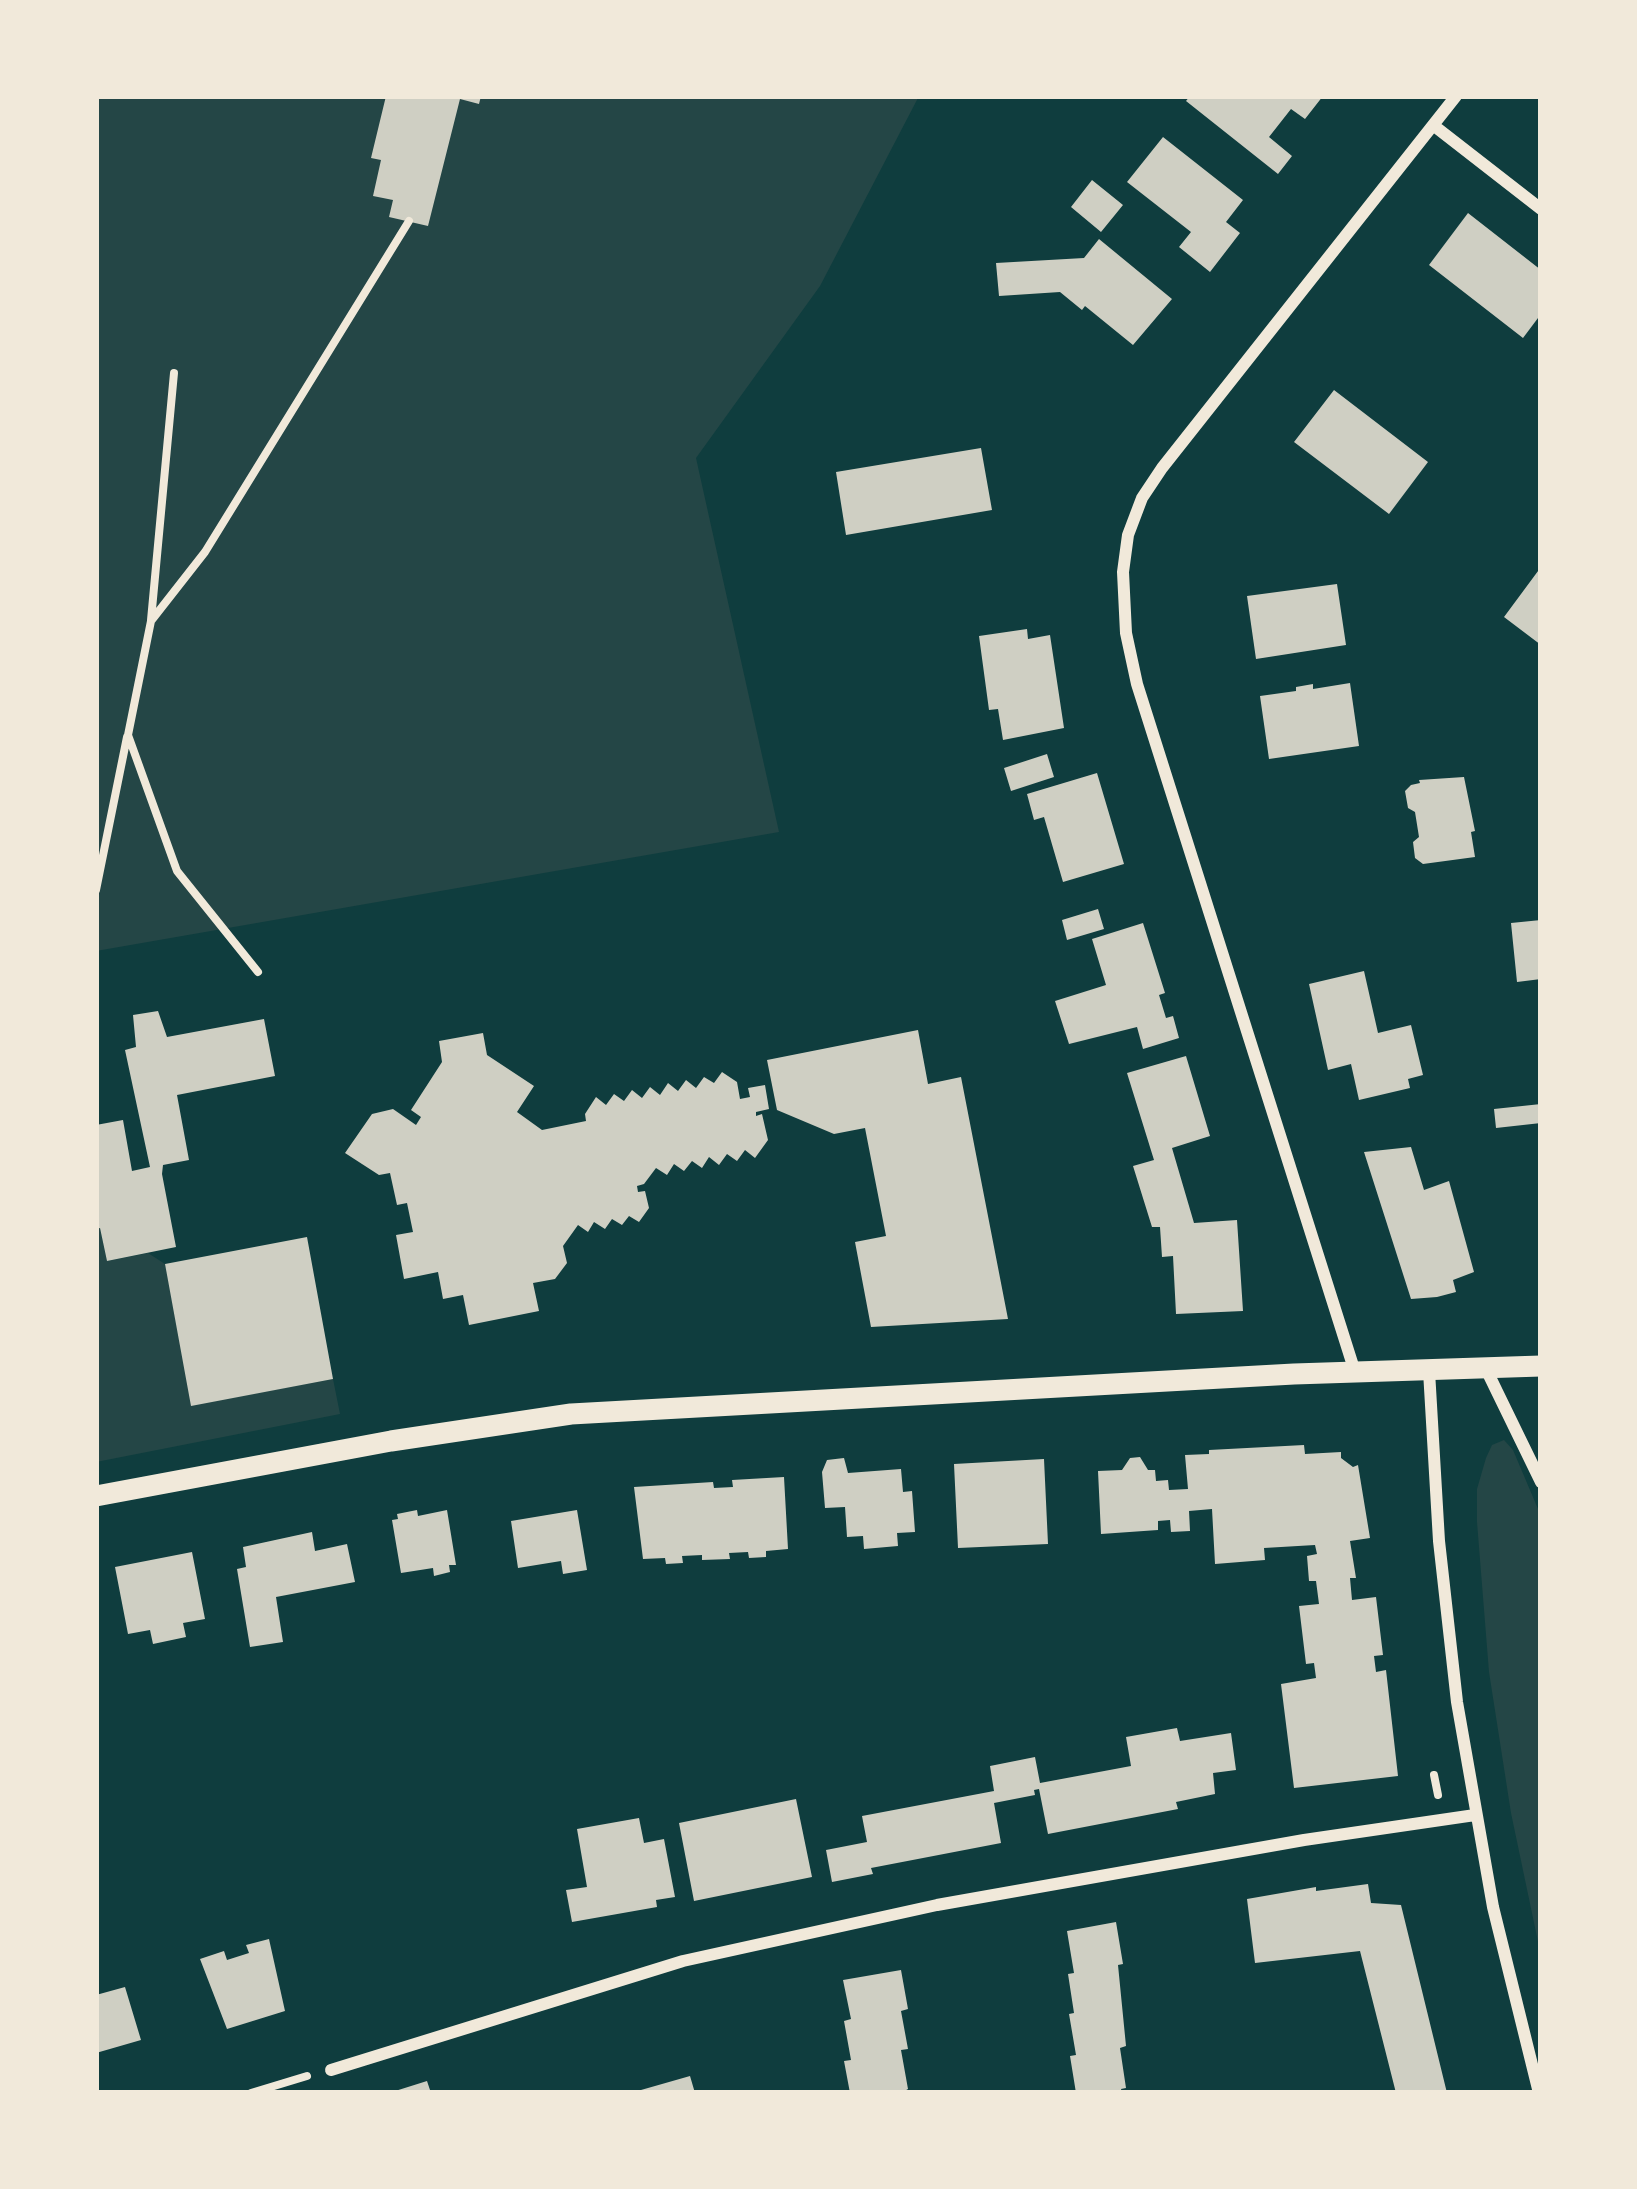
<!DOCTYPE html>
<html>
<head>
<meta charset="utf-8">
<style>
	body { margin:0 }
	#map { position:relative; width:1637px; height:2189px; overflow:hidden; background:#0f3d3e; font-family:Signika,sans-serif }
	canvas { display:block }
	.frame { position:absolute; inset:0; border:99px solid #f1e9da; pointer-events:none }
</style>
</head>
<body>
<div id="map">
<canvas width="1637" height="2189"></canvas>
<div class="frame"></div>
</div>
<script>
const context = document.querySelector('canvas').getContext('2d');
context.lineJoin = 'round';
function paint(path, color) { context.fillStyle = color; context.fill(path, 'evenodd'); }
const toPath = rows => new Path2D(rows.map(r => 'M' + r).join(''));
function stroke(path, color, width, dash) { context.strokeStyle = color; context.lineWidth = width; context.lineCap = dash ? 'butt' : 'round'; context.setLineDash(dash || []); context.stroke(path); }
paint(toPath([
	[96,96,919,96,820,286,696,458,779,832,96,951],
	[100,1228,107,1261,148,1253,165,1264,192,1405,333,1379,340,1414,96,1462,96,1229],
	[1504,1440,1513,1450,1541,1516,1541,1956,1511,1813,1489,1672,1477,1522,1477,1489,1486,1458,1492,1445]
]), '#244646');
paint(toPath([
	[386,96,481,96,479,104,460,99,428,226,389,217,393,200,373,196,381,160,371,158],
	[1190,96,1323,96,1305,119,1291,109,1269,137,1292,156,1278,174,1186,101],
	[1163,137,1243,200,1226,222,1240,233,1210,272,1179,247,1191,232,1127,182],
	[1092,180,1123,205,1101,232,1071,207],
	[1468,213,1541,270,1541,314,1523,338,1429,265],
	[1099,239,1172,299,1133,345,1085,306,1082,310,1060,292,999,296,996,263,1084,258],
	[1334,390,1428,462,1389,514,1294,442],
	[981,448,992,510,846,535,836,472],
	[1541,567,1541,645,1504,617],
	[1337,584,1346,645,1256,659,1247,596],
	[1027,629,1028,639,1050,635,1064,728,1003,740,998,709,989,710,979,636],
	[1350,683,1359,746,1269,759,1260,696,1296,691,1296,687,1313,684,1313,689],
	[1047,754,1054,777,1011,791,1004,768],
	[1097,773,1124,864,1063,882,1044,817,1034,820,1027,794],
	[1464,777,1475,831,1471,832,1475,857,1423,864,1415,858,1413,842,1419,837,1415,812,1408,808,1405,791,1411,785,1420,783,1419,780],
	[1098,909,1104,929,1067,940,1062,920],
	[1541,920,1541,979,1517,982,1511,923],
	[1143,923,1165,993,1159,995,1166,1018,1173,1016,1179,1038,1143,1049,1137,1027,1069,1044,1055,1001,1106,985,1092,939],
	[1364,971,1378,1033,1411,1025,1423,1075,1408,1079,1410,1088,1359,1100,1351,1064,1328,1070,1309,984],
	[158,1011,167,1037,264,1019,275,1076,177,1095,189,1160,163,1165,162,1174,176,1247,107,1261,100,1228,96,1229,96,1125,123,1120,132,1171,150,1167,125,1050,136,1047,133,1015],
	[918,1030,928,1084,961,1077,1008,1319,871,1327,855,1242,886,1236,865,1128,834,1134,777,1110,767,1060],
	[483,1033,487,1055,534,1086,517,1112,542,1130,586,1121,585,1114,596,1097,606,1105,614,1094,624,1101,632,1090,642,1098,650,1087,660,1095,668,1083,678,1091,686,1080,696,1088,704,1077,714,1083,722,1072,737,1082,740,1099,750,1097,748,1088,765,1085,769,1109,756,1112,756,1116,762,1114,768,1140,755,1158,745,1150,737,1161,727,1154,719,1165,709,1157,702,1168,692,1161,684,1171,674,1164,667,1175,656,1168,644,1184,637,1186,638,1192,645,1191,649,1208,639,1222,629,1216,622,1225,612,1219,605,1229,594,1222,588,1232,578,1225,563,1246,567,1263,555,1279,533,1283,539,1311,469,1325,463,1295,443,1299,438,1272,404,1279,396,1235,413,1232,407,1203,397,1205,390,1173,379,1175,345,1153,372,1114,393,1109,416,1125,421,1117,411,1110,442,1062,439,1041],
	[1186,1056,1210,1136,1172,1148,1194,1223,1237,1220,1243,1311,1176,1314,1173,1256,1162,1257,1160,1227,1152,1227,1133,1166,1154,1160,1127,1073],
	[1541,1104,1541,1123,1496,1128,1494,1109],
	[1411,1147,1424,1190,1449,1181,1474,1272,1453,1280,1456,1292,1437,1297,1411,1299,1364,1152],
	[307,1237,333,1379,191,1406,165,1264],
	[1304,1445,1305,1454,1341,1452,1341,1458,1353,1467,1358,1465,1370,1538,1350,1541,1356,1578,1350,1578,1352,1600,1376,1597,1383,1655,1374,1656,1376,1672,1386,1670,1398,1776,1294,1788,1281,1684,1316,1678,1314,1663,1306,1664,1299,1606,1319,1604,1316,1581,1309,1581,1307,1556,1317,1554,1315,1545,1264,1548,1265,1560,1215,1564,1212,1509,1189,1511,1190,1531,1171,1532,1170,1520,1158,1521,1158,1530,1101,1534,1098,1471,1122,1470,1130,1458,1140,1457,1148,1470,1155,1470,1156,1481,1168,1480,1169,1490,1188,1489,1185,1455,1209,1454,1209,1450],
	[844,1458,848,1473,901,1469,903,1492,912,1491,915,1532,897,1533,898,1546,864,1549,863,1536,847,1537,845,1507,825,1508,822,1472,827,1460],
	[1044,1459,1048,1544,958,1548,954,1464],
	[784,1477,788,1549,766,1551,766,1557,749,1558,748,1552,729,1553,730,1559,702,1560,702,1555,682,1556,683,1563,666,1564,665,1558,643,1559,634,1487,713,1482,714,1488,733,1487,732,1480],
	[417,1510,418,1516,447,1510,456,1565,449,1565,450,1572,434,1576,433,1568,401,1573,392,1520,398,1519,397,1514],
	[577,1510,587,1570,563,1574,561,1561,518,1568,511,1521],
	[312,1532,315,1551,347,1544,355,1582,276,1597,283,1642,250,1647,237,1569,246,1567,243,1547],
	[192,1552,205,1619,183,1623,186,1637,153,1644,150,1630,128,1634,115,1567],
	[1177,1728,1180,1741,1231,1733,1236,1770,1213,1773,1215,1794,1176,1802,1178,1809,1048,1834,1039,1789,1034,1790,1035,1795,994,1803,1001,1843,871,1868,873,1874,832,1882,826,1850,867,1842,862,1816,994,1791,990,1766,1035,1757,1040,1783,1131,1766,1126,1737],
	[796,1799,812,1877,694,1901,679,1823],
	[639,1818,644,1843,664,1839,675,1897,656,1900,657,1907,572,1922,566,1890,587,1887,577,1829],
	[1368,1884,1371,1903,1401,1905,1447,2093,1396,2093,1360,1951,1255,1963,1247,1899,1316,1887,1316,1891],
	[1116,1922,1123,1964,1118,1965,1126,2046,1120,2048,1126,2088,1121,2089,1122,2093,1076,2093,1070,2056,1076,2055,1069,2014,1074,2013,1068,1974,1074,1973,1067,1931],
	[269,1939,285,2011,227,2029,200,1959,224,1951,227,1960,249,1953,246,1945],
	[901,1970,908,2009,901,2011,908,2049,901,2050,908,2089,901,2093,850,2093,844,2061,851,2060,844,2021,851,2019,843,1980],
	[125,1987,141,2040,96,2053,96,1995],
	[690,2076,695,2093,635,2093,634,2092],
	[427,2081,431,2093,392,2093,392,2092]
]), '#cfcfc3');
stroke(toPath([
	[151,620,174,373],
	[96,890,127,737],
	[258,972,177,871,128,735,151,621,205,552,409,221],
	[1434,1775,1438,1795],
	[251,2093,307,2076]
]), '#f1e9da', 8);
stroke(toPath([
	[1433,125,1541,209],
	[1486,1369,1541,1482],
	[1429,1371,1439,1541,1457,1702,1493,1907,1539,2093],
	[1355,1372,1137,684,1126,633,1123,572,1128,535,1142,498,1162,468,1456,96],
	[331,2070,683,1961,937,1905,1304,1840,1475,1815]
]), '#f1e9da', 12);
stroke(toPath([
	[96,1496,391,1441,571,1414,1294,1374,1541,1366]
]), '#f1e9da', 21);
</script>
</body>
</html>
